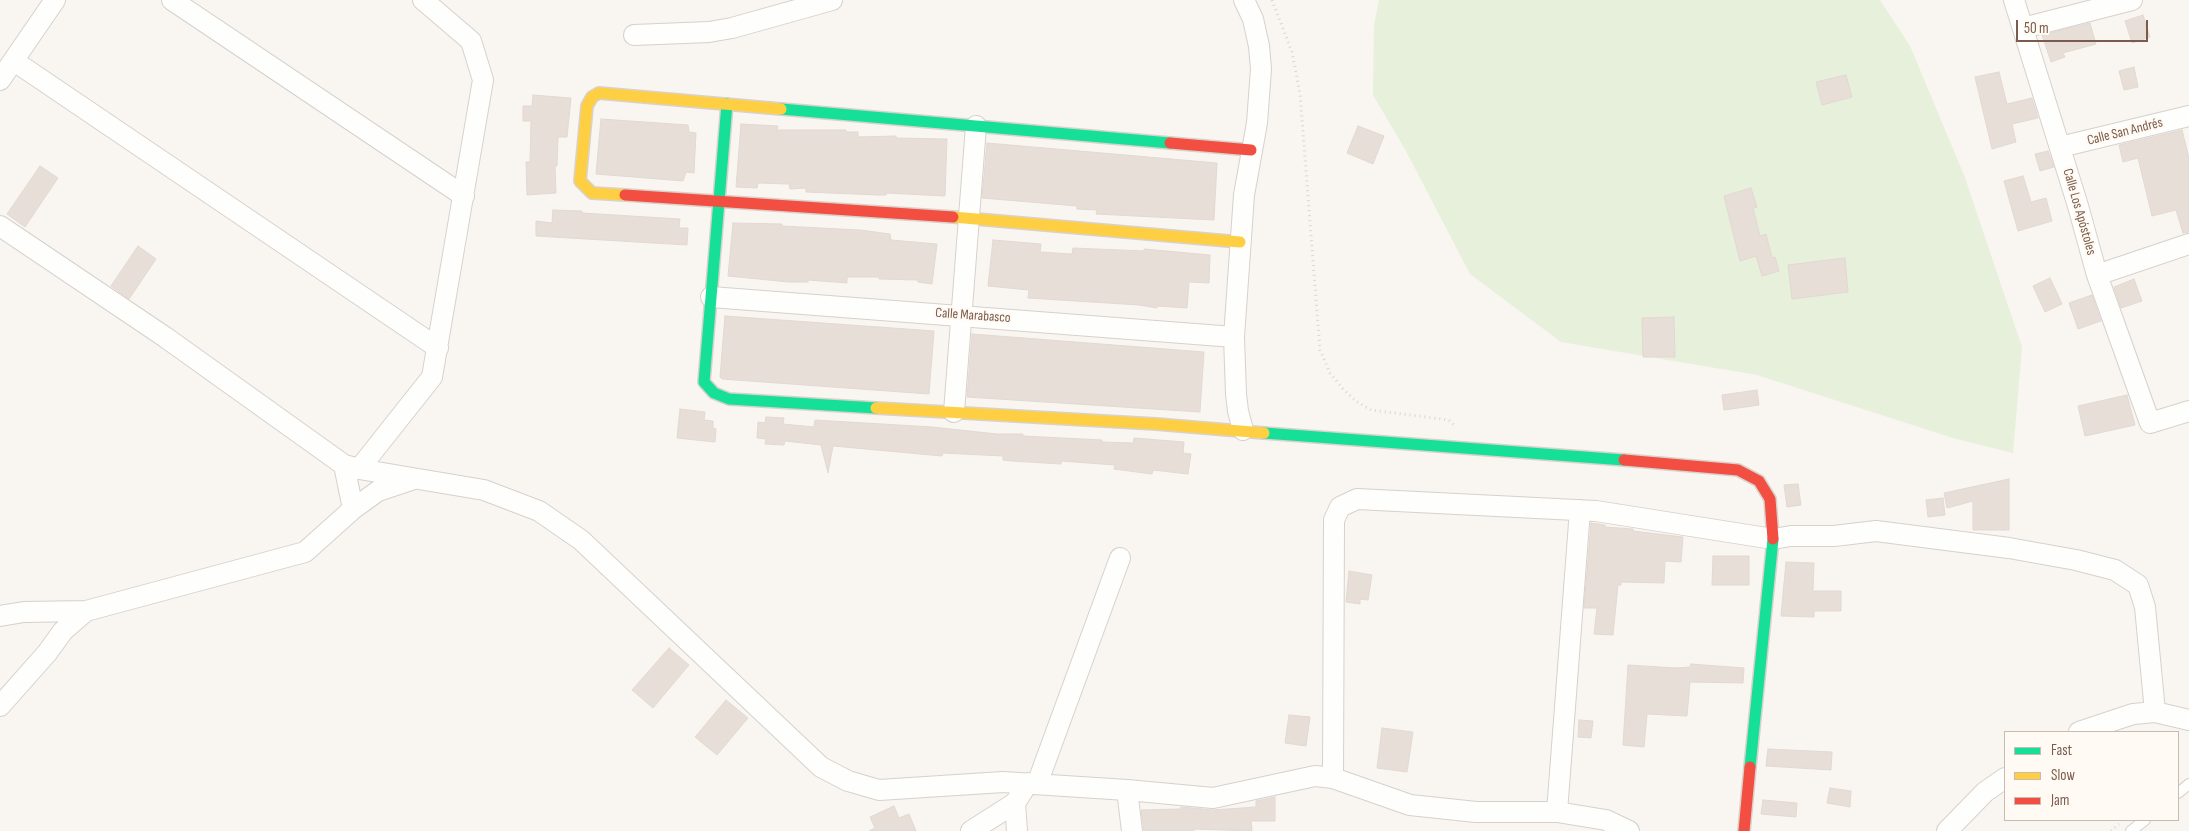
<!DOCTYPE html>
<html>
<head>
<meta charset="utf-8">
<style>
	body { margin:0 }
	#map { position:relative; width:2189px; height:831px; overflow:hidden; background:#f9f5f0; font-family:"Sofia Sans Condensed",sans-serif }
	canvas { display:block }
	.legend { position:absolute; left:2004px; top:731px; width:175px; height:90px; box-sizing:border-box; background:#fffaf3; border:1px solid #cabbb1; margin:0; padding:6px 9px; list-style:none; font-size:15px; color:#7a5c4d }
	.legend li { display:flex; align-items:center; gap:10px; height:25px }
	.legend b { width:25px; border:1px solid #cabbb1 }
	.scale { position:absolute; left:2016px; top:20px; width:132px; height:22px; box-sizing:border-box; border:2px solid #7a5c4d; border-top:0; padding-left:6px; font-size:15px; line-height:18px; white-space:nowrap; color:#7a5c4d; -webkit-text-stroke:4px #fffaf3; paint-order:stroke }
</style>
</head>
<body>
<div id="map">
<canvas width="2189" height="831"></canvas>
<ul class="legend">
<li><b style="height:6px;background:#16e098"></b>Fast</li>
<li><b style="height:6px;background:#ffcf43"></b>Slow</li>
<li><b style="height:6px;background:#f24e42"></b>Jam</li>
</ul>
<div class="scale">50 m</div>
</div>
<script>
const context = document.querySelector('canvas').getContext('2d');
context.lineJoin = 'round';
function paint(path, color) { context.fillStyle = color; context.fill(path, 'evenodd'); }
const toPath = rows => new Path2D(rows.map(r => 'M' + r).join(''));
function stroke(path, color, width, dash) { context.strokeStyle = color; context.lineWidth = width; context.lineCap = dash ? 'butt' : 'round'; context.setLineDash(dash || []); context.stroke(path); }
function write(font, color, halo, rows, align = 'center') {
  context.font = font + ' "Sofia Sans Condensed",sans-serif'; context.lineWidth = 4.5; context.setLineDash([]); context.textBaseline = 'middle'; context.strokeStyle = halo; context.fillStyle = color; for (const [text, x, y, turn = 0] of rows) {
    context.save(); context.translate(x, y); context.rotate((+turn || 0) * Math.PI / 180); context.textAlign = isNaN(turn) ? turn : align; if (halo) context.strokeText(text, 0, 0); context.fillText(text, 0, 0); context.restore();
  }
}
paint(toPath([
	[1379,0,1880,0,1910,46,1964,175,2022,347,2013,453,1953,438,1757,375,1561,342,1470,274,1406,151,1373,95,1374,25]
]), '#e7f0db');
const building = toPath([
	[2143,15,2150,37,2132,43,2125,21,2143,15],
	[2090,23,2096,44,2063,53,2065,57,2051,62,2042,35,2090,23],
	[2134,67,2138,87,2124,90,2119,71,2134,67],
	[1999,72,2007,104,2032,98,2038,118,2012,124,2016,142,1992,149,1975,77,1999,72],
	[1846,75,1852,97,1822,105,1816,82,1846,75],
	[533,95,571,98,567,137,558,137,557,166,555,166,556,193,527,195,526,162,530,162,531,121,523,121,523,106,532,106,533,95],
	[601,119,688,125,689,132,696,133,694,173,686,172,683,181,596,174,601,119],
	[741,124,778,126,777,130,846,130,846,132,858,132,858,137,896,136,896,138,947,139,945,196,886,193,886,195,878,195,806,192,806,188,790,189,789,184,758,183,757,188,736,187,741,124],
	[1358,126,1384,136,1373,164,1347,153,1358,126],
	[2182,130,2189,158,2189,232,2183,233,2176,210,2152,216,2138,158,2123,162,2119,145,2182,130],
	[987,143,1217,163,1214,220,1096,214,1097,210,1077,209,1077,206,982,198,987,143],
	[2048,151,2054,167,2040,171,2035,154,2048,151],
	[40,166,58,178,25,227,7,214,40,166],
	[2023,176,2031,202,2046,198,2052,221,2018,231,2004,181,2023,176],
	[1751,188,1757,207,1753,208,1760,236,1766,234,1772,258,1775,257,1779,271,1762,276,1756,256,1740,261,1724,196,1751,188],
	[553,210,582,211,582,213,680,219,679,228,688,228,687,245,536,236,536,221,552,223,553,210],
	[733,223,782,224,782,226,860,230,890,234,891,240,937,244,932,284,918,282,918,280,879,279,879,277,847,277,847,283,808,280,808,282,789,282,728,276,733,223],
	[993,240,1041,244,1040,252,1072,254,1073,248,1144,251,1144,249,1210,255,1209,283,1189,282,1187,308,1157,306,1157,308,1139,305,1028,298,1029,290,988,286,993,240],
	[138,246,156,259,129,299,111,286,138,246],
	[1845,258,1848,292,1792,299,1788,265,1845,258],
	[2050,278,2062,304,2045,312,2033,286,2050,278],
	[2134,279,2142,301,2121,308,2114,287,2134,279],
	[2092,295,2101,321,2078,329,2069,303,2092,295],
	[725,316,934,331,929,394,722,379,720,377,725,316],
	[1674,317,1675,357,1643,357,1642,318,1674,317],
	[972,334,1204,352,1200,412,967,397,972,334],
	[1757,390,1759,405,1724,410,1722,395,1757,390],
	[2127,395,2135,425,2085,436,2078,406,2127,395],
	[680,409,705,412,704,420,713,421,713,428,716,429,715,442,677,438,680,409],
	[766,417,784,418,783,424,814,427,815,420,932,427,997,434,1023,434,1023,436,1102,440,1102,442,1133,443,1134,438,1184,442,1183,453,1191,454,1188,474,1153,470,1152,474,1114,469,1115,465,1061,461,1061,464,1012,461,1003,460,1003,456,943,453,942,456,833,446,828,473,821,445,785,441,784,445,765,444,766,439,757,438,758,422,765,423,766,417],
	[2009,479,2009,530,1973,530,1973,501,1947,508,1944,493,2009,479],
	[1798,484,1801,505,1787,507,1784,485,1798,484],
	[1943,498,1945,515,1928,517,1926,500,1943,498],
	[1591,523,1605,525,1605,527,1633,529,1633,531,1683,537,1681,562,1665,561,1664,583,1621,582,1621,585,1618,585,1613,635,1594,634,1597,608,1584,608,1591,523],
	[1713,556,1749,556,1749,585,1712,585,1713,556],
	[1786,562,1814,563,1813,591,1841,591,1841,611,1814,611,1814,617,1781,616,1786,562],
	[1349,571,1372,575,1368,600,1360,599,1360,604,1346,602,1349,571],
	[669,648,689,665,653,708,632,690,669,648],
	[1691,664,1744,668,1743,683,1690,682,1687,716,1647,714,1644,747,1623,745,1628,665,1675,668,1690,667,1691,664],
	[726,700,748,718,717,755,695,737,726,700],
	[1289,715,1310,717,1306,746,1285,743,1289,715],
	[1579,720,1593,721,1591,738,1578,737,1579,720],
	[1382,728,1413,732,1407,772,1377,768,1382,728],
	[1768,749,1832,752,1831,770,1766,766,1768,749],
	[1830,788,1851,791,1850,807,1827,803,1830,788],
	[1275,797,1275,821,1251,821,1252,831,1194,829,1194,831,1144,831,1141,810,1180,809,1181,807,1213,810,1256,807,1256,801,1275,797],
	[1763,800,1797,803,1796,817,1761,814,1763,800],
	[894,806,899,818,909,814,916,831,869,831,875,828,870,817,894,806]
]);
paint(building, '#e6ded7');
stroke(building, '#e2d8d2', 1);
const lane = toPath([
	[2178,793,2189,784],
	[2131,831,2145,820]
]);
const street = toPath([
	[172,0,464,196],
	[2014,0,2078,206,2097,275,2150,423,2189,411],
	[2023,28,2132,0],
	[634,35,709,32,732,28,832,0],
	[14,61,438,348],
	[0,80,55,0],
	[2060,147,2189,116],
	[0,226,165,337,344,465],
	[2097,275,2189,244],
	[711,297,1234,337],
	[954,412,976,126],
	[1243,430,1238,411,1236,394,1234,337,1244,195,1257,123,1261,69,1259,46,1253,19,1244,0],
	[359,469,484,490,539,511,581,540,821,767,848,781,879,790,1003,782,1127,790,1213,798,1315,776,1333,778,1410,805,1476,812,1557,812,1606,820,1629,831],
	[353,509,344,465,359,469,432,377,483,80,471,41,423,0],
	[0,616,24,612,86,611,305,552,353,509,378,491,411,480],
	[0,706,47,653,63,631,86,611],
	[2079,732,2133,714,2155,712,2189,720],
	[1333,778,1334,520,1340,507,1357,499,1596,511,1773,539,1791,536,1834,536,1876,531,2009,548,2076,560,2115,570,2138,585,2145,607,2155,712],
	[1037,784,1120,558],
	[1127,790,1132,831],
	[1015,803,1017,831],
	[1557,812,1580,510],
	[971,831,1015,803,1028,783],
	[1947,831,1985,792,2005,778]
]);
const fast = toPath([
	[727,104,704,382,714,393,729,399,876,408],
	[781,109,1170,143],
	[1264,433,1624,460],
	[1750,767,1773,539]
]);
const slow = toPath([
	[625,195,592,193,580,181,587,106,592,97,599,93,781,109],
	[953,217,1240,242],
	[876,408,1156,424,1264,433]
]);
const jam = toPath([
	[1170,143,1251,150],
	[625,195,953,217],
	[1624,460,1738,470,1759,481,1770,499,1773,539],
	[1744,831,1750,767]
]);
stroke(lane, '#d7d1cb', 12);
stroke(street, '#d7d1cb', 22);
stroke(fast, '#d9d2cb', 14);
stroke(slow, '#d9d2cb', 14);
stroke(jam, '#d9d2cb', 14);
stroke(toPath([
	[1272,0,1292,52,1300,94,1320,350,1330,373,1343,389,1356,401,1371,410,1449,420,1454,425],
	[2111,831,2119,824]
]), '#dcd5d0', 3, [1, 4]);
stroke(lane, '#fefefd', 10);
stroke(street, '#fefefd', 20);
stroke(fast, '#16e098', 11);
stroke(slow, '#ffcf43', 11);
stroke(jam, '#f24e42', 11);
write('14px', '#7a5c4d', '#fffaf3', [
	["Calle San Andrés",2125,132,-14],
	["Calle Los Apóstoles",2079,212,74],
	["Calle Marabasco",973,316,4]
]);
</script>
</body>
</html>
